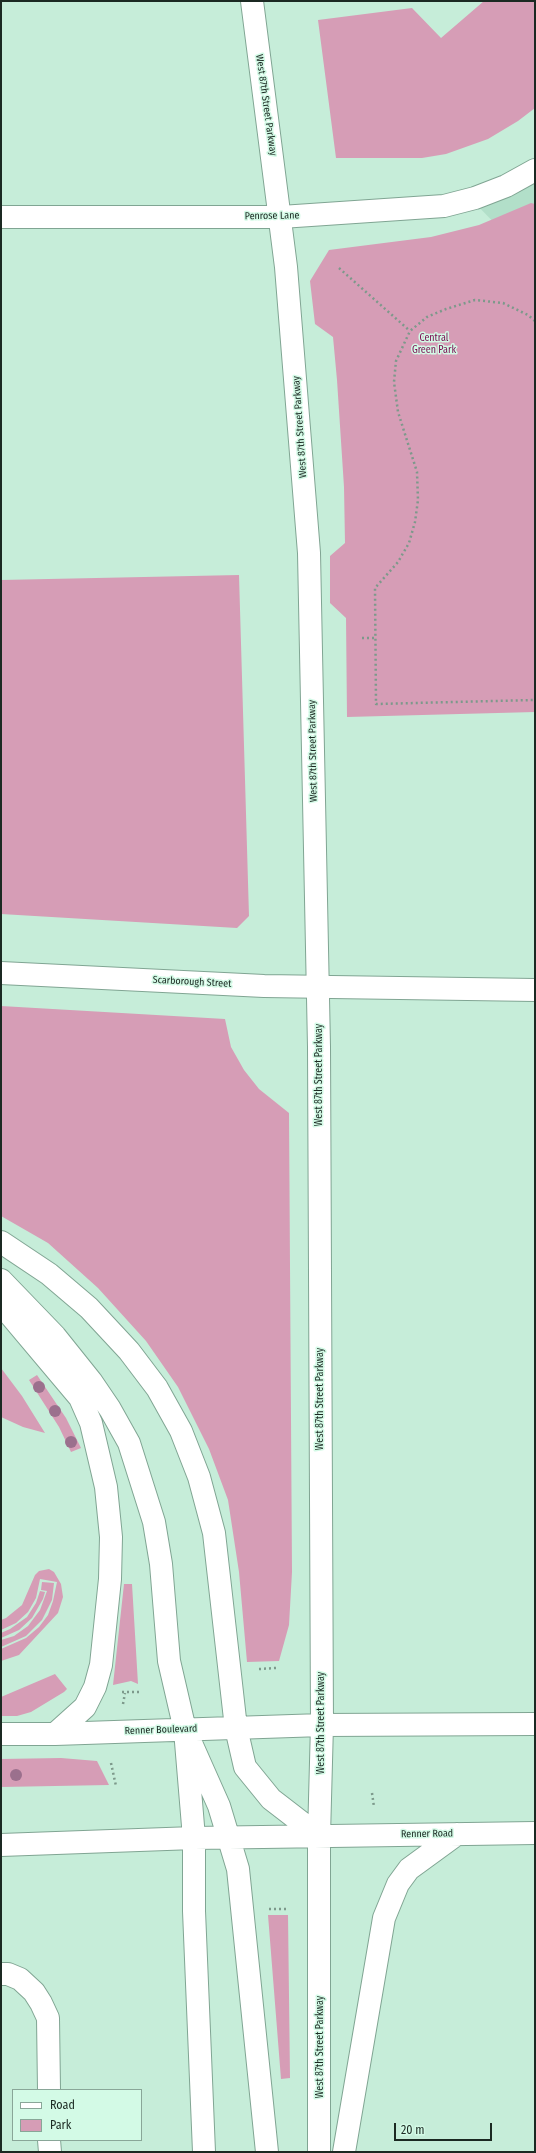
<!DOCTYPE html>
<html>
<head>
<meta charset="utf-8">
<style>
	body { margin:0 }
	#map { position:relative; width:536px; height:2153px; overflow:hidden; background:#c6edd9; font-family:"Fira Sans Condensed",sans-serif }
	canvas { display:block }
	.frame { position:absolute; inset:0; border:2px solid #1b2922; pointer-events:none }
	.legend { position:absolute; left:12px; top:2089px; width:130px; height:52px; box-sizing:border-box; background:#d3fae6; border:1px solid #89a698; margin:0; padding:5px 7px; list-style:none; font-size:12px; color:#1b2922 }
	.legend li { display:flex; align-items:center; gap:8px; height:20px }
	.legend b { width:20px; border:1px solid #89a698 }
	.scale { position:absolute; left:394px; top:2123px; width:98px; height:18px; box-sizing:border-box; border:2px solid #1b2922; border-top:0; padding-left:5px; font-size:12px; line-height:14px; white-space:nowrap; color:#1b2922; -webkit-text-stroke:3px #d3fae6; paint-order:stroke }
</style>
</head>
<body>
<div id="map">
<canvas width="536" height="2153"></canvas>
<div class="frame"></div>
<ul class="legend">
<li><b style="height:5px;background:#fff"></b>Road</li>
<li><b style="height:11px;background:#d69db6"></b>Park</li>
</ul>
<div class="scale">20 m</div>
</div>
<script>
const context = document.querySelector('canvas').getContext('2d');
context.lineJoin = 'round';
function paint(path, color) { context.fillStyle = color; context.fill(path, 'evenodd'); }
const toPath = rows => new Path2D(rows.map(r => 'M' + r).join(''));
function stroke(path, color, width, dash) { context.strokeStyle = color; context.lineWidth = width; context.lineCap = dash ? 'butt' : 'round'; context.setLineDash(dash || []); context.stroke(path); }
function write(font, color, halo, rows, align = 'center') {
  context.font = font + ' "Fira Sans Condensed",sans-serif'; context.lineWidth = 3; context.setLineDash([]); context.textBaseline = 'middle'; context.strokeStyle = halo; context.fillStyle = color; for (const [text, x, y, turn = 0] of rows) {
    context.save(); context.translate(x, y); context.rotate((+turn || 0) * Math.PI / 180); context.textAlign = isNaN(turn) ? turn : align; if (halo) context.strokeText(text, 0, 0); context.fillText(text, 0, 0); context.restore();
  }
}
paint(toPath([
	[535,174,535,265,474,202]
]), '#b2dfc9');
paint(toPath([
	[484,1,535,1,535,108,518,121,488,139,446,154,422,158,336,158,318,20,412,8,441,38],
	[531,203,535,204,535,712,347,717,346,618,330,603,330,556,345,543,344,487,337,380,333,337,315,324,310,281,329,250,431,237,479,225],
	[239,575,249,916,237,928,1,914,1,580],
	[1,1006,225,1019,231,1047,244,1070,259,1089,289,1113,292,1572,289,1625,279,1661,247,1662,239,1572,228,1500,209,1449,178,1387,146,1341,98,1288,48,1243,1,1216],
	[1,1368,22,1396,45,1433,23,1427,1,1417],
	[37,1375,66,1418,81,1448,71,1452,59,1427,29,1380],
	[49,1569,54,1572,61,1584,63,1597,58,1613,19,1655,1,1661,1,1649,26,1638,39,1627,48,1615,53,1601,57,1582,40,1579,36,1598,28,1612,16,1623,1,1630,1,1620,6,1618,22,1605,35,1575,39,1571],
	[42,1582,54,1583,52,1600,42,1620,26,1636,1,1647,1,1640,14,1636,28,1626,40,1610,47,1591,41,1590],
	[124,1584,132,1584,138,1684,131,1681,113,1685],
	[40,1591,45,1592,43,1599,32,1618,19,1630,1,1638,1,1633,10,1629,27,1617,36,1603],
	[55,1674,67,1689,64,1692,31,1712,17,1716,1,1716,1,1697],
	[61,1758,97,1761,109,1785,1,1787,1,1759],
	[268,1915,288,1915,290,2078,281,2079]
]), '#d69db6');
const minor = toPath([
	[1,217,281,217,444,206,475,198,506,186,535,170],
	[1,973,264,986,535,990],
	[1,1974,8,1974,20,1979,34,1992,41,2003,48,2018,49,2090],
	[49,2140,50,2152]
]);
const secondary = toPath([
	[252,1,286,267,309,553,319,1047,322,1725,319,1836,319,2152],
	[1,1242,49,1274,89,1308,129,1351,157,1388,181,1431,199,1477,214,1533,236,1728,245,1767,271,1799,319,1836],
	[1,1280,55,1336,91,1381,110,1409,129,1443,154,1522,161,1564,169,1661,185,1730,194,1838,194,1911,204,2152],
	[1,1304,80,1398,91,1423,106,1487,111,1537,110,1579,101,1665,95,1687,85,1707,55,1734],
	[1,1734,55,1734,322,1725,535,1724],
	[191,1743,219,1806,238,1869,267,2152],
	[1,1845,194,1838,535,1833],
	[344,2152,384,1918,398,1884,409,1869,457,1834]
]);
stroke(minor, '#80a593', 24);
stroke(secondary, '#80a593', 24);
stroke(toPath([
	[339,268,410,331],
	[535,321,528,315,503,303,475,300,446,309,427,317,410,331,396,361,394,382,398,412,417,472,418,500,415,522,409,543,398,562,375,588,376,704,535,700],
	[362,638,375,638],
	[259,1669,276,1668],
	[122,1692,139,1692],
	[123,1704,125,1693],
	[111,1763,116,1786],
	[372,1793,374,1807],
	[269,1909,288,1909]
]), '#7d998b', 2.5, [2, 3]);
stroke(minor, '#fff', 22);
stroke(secondary, '#fff', 22);
context.fillStyle = '#9b708d';
for (const [x, y] of [
	[39,1387],
	[55,1411],
	[71,1442],
	[16,1775]
]) { context.beginPath(); context.arc(x, y, 6, 0, 2 * Math.PI); context.fill(); }
write('10px', '#1b2922', '#d3fae6', [
	["West 87th Street Parkway",266,105,82],
	["Penrose Lane",272,216,-1],
	["West 87th Street Parkway",300,427,-94],
	["West 87th Street Parkway",313,751,-91],
	["Scarborough Street",192,982,3],
	["West 87th Street Parkway",319,1075,-90],
	["West 87th Street Parkway",320,1399,-90],
	["West 87th Street Parkway",321,1723,-90],
	["Renner Boulevard",161,1730,-2],
	["Renner Road",427,1834,-1],
	["West 87th Street Parkway",320,2047,-90]
]);
write('10px', '#78094e', '#d3fae6', [
	["Central",434,338],
	["Green Park",434,350]
]);
</script>
</body>
</html>
